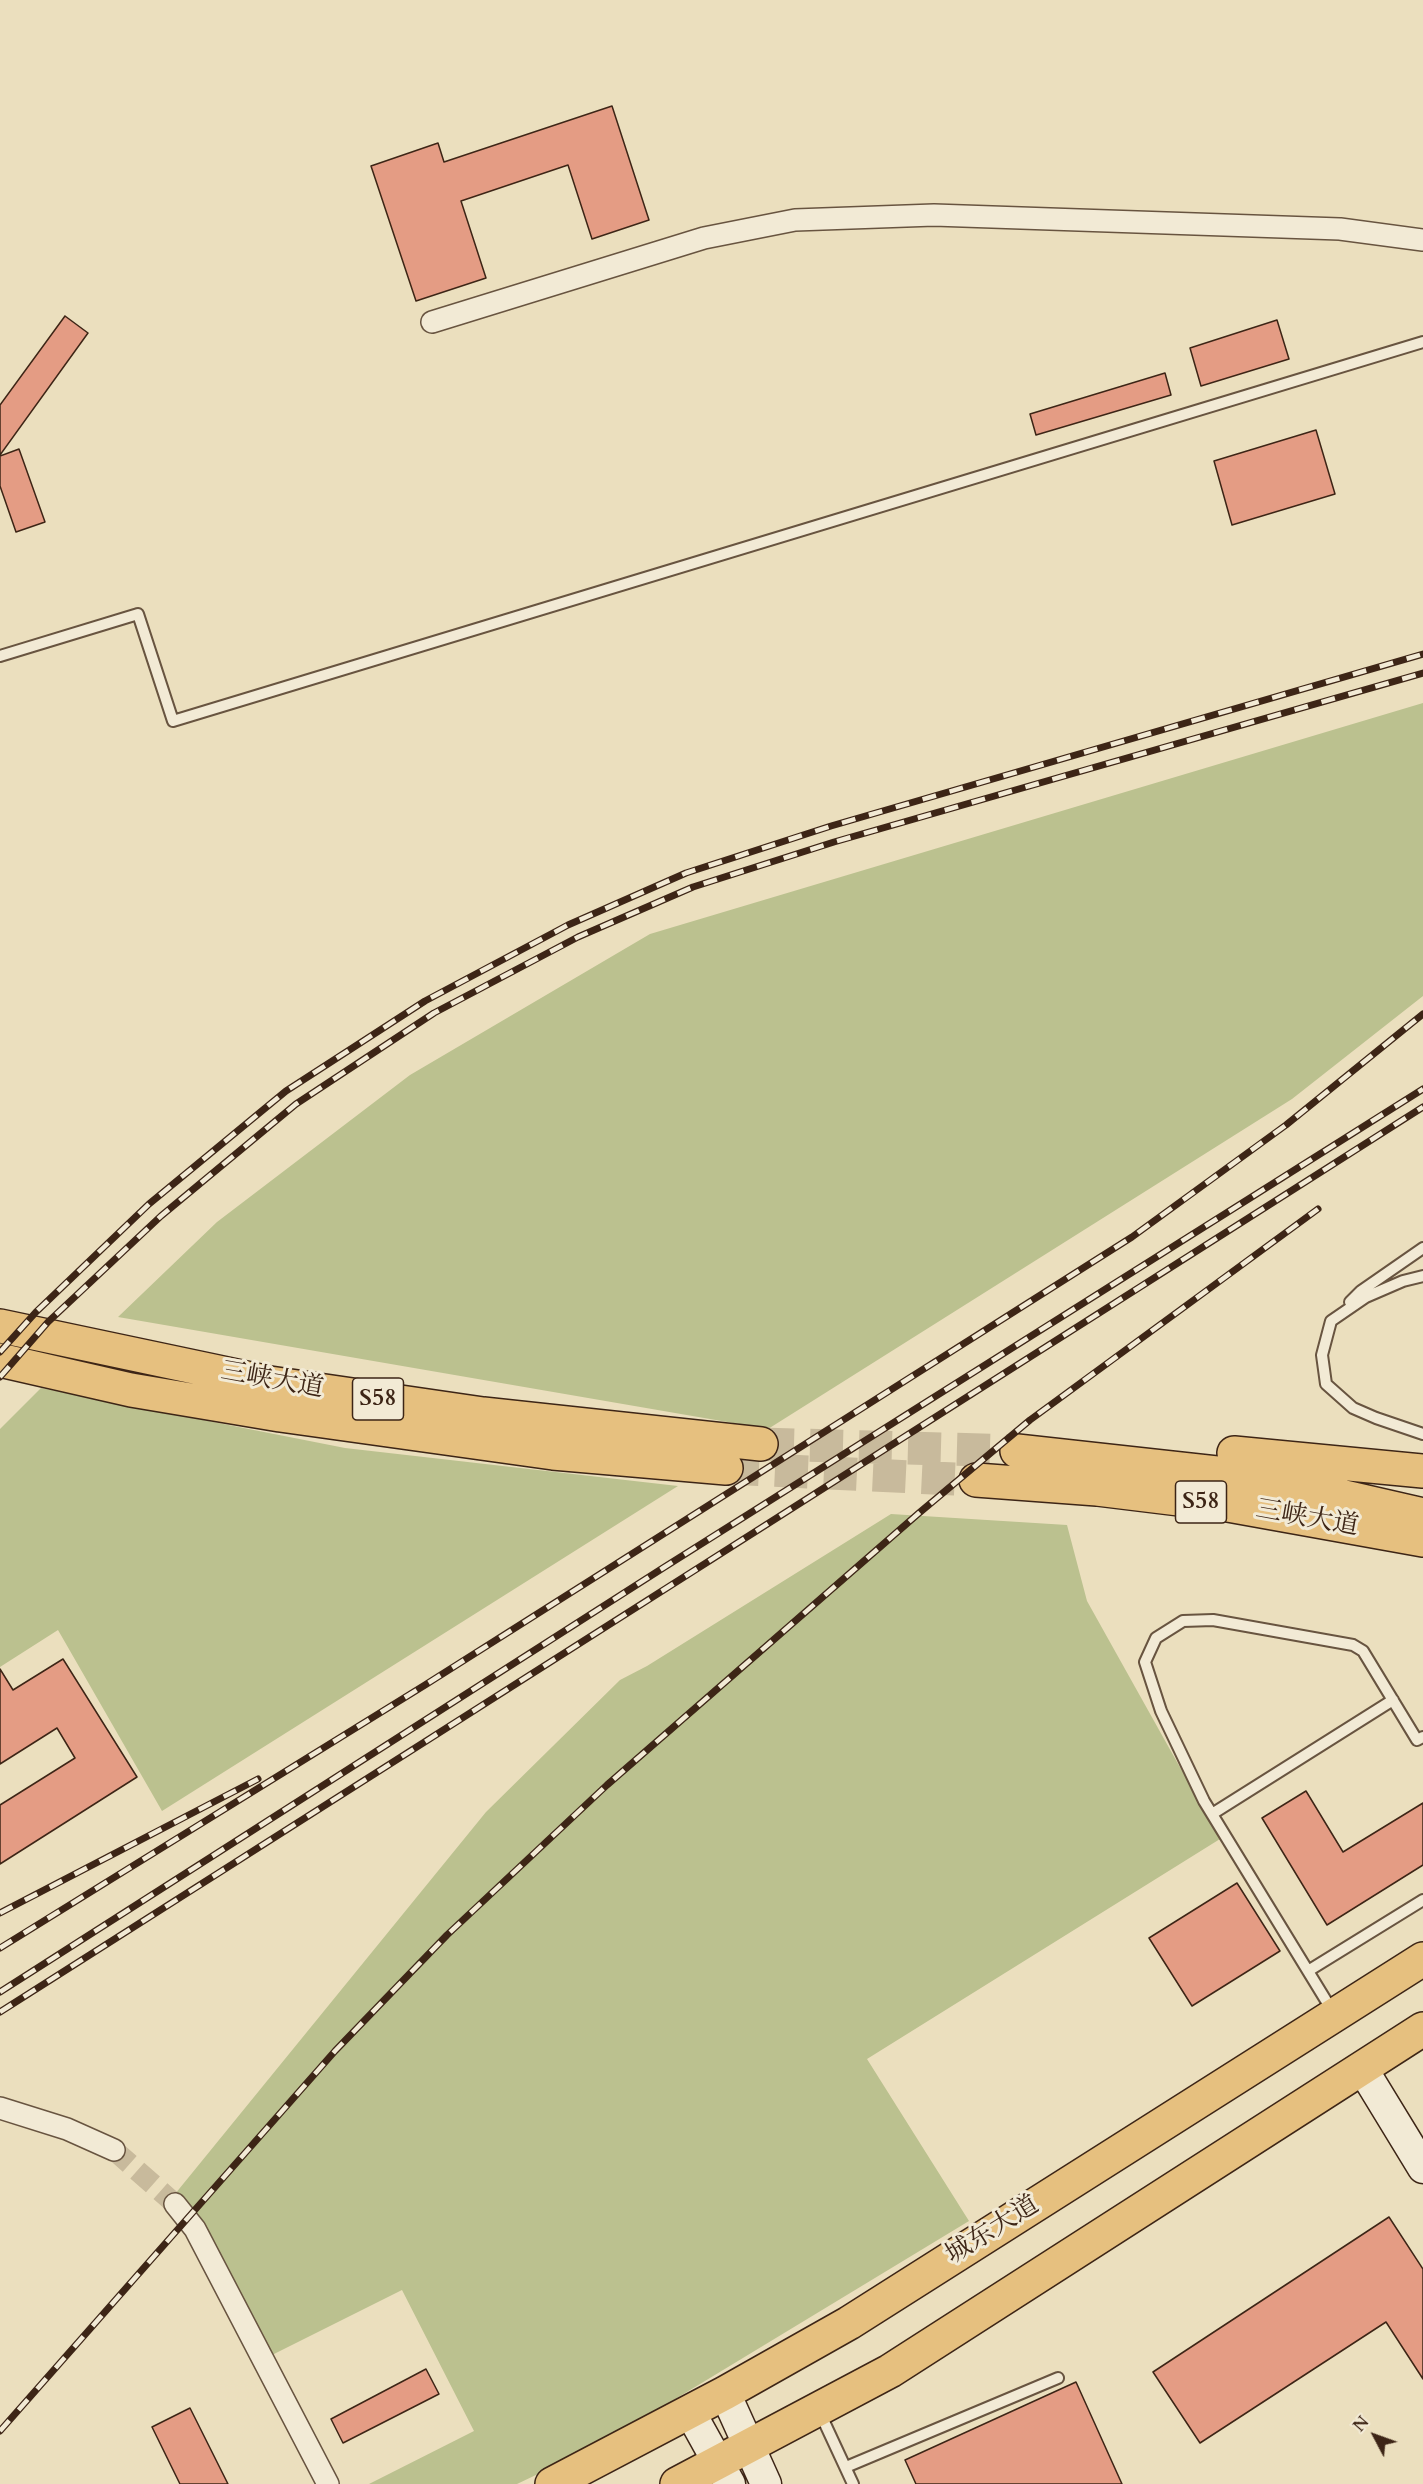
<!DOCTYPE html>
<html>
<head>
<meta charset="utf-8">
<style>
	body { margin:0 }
	#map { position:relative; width:1423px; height:2484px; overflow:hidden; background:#ebdfbe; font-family:Cardo,serif }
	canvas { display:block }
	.north { position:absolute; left:1345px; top:2406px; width:60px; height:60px; -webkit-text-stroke:4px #f2ead5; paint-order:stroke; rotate:311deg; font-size:16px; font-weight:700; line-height:24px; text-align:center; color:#3d2516 }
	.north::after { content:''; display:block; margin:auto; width:21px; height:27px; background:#3d2516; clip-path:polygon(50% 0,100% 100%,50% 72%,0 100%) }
</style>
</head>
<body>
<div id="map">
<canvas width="1423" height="2484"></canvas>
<div class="north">N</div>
</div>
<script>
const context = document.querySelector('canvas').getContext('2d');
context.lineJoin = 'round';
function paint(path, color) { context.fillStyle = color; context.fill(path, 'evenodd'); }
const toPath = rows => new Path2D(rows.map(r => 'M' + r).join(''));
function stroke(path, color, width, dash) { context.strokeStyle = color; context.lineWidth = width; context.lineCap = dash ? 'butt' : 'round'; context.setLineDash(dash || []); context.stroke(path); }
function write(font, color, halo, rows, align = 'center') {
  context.font = font + ' Cardo,"Noto Serif SC",serif'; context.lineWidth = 6; context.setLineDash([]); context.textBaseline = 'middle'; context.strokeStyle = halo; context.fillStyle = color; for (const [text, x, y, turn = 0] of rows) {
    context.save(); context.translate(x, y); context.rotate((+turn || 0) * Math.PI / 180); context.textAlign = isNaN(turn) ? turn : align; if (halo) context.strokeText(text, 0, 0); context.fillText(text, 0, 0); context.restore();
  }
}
paint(toPath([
	[1423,703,1423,996,1292,1099,768,1429,118,1317,217,1222,410,1075,650,934],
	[41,1388,345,1448,678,1486,162,1811,58,1630,0,1667,0,1429],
	[891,1514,1067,1525,1087,1601,1220,1839,867,2059,969,2221,601,2444,517,2484,369,2484,474,2431,402,2290,268,2357,175,2194,486,1812,620,1680,647,1666]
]), '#bbc18f');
const building = toPath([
	[612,106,649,220,592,239,568,165,461,201,486,278,416,301,371,166,438,143,444,162,612,106],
	[65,316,88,333,0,455,0,405,65,316],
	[1277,320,1289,359,1201,386,1190,348,1277,320],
	[1165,373,1171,395,1036,435,1030,414,1165,373],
	[1316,430,1335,494,1232,525,1214,461,1316,430],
	[19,449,45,522,16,532,0,486,0,456,19,449],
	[63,1659,137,1777,0,1864,0,1805,75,1758,57,1728,0,1764,0,1669,13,1690,63,1659],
	[1306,1791,1343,1852,1423,1803,1423,1865,1327,1925,1262,1818,1306,1791],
	[1237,1883,1280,1951,1192,2006,1149,1938,1237,1883],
	[1389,2217,1423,2269,1423,2379,1386,2322,1200,2443,1153,2372,1389,2217],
	[426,2369,439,2394,343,2443,331,2419,426,2369],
	[1076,2382,1122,2484,916,2484,905,2460,1076,2382],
	[190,2408,228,2484,180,2484,152,2427,190,2408]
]);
paint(building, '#e49c84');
stroke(building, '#3d2516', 1.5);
stroke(toPath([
	[114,2150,175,2204]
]), '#c8ba9c', 21, [21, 10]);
stroke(toPath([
	[761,1444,1017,1451],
	[726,1468,976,1480]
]), '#c8ba9c', 33, [33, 16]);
const lane = toPath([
	[0,656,138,614,173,721,1423,342],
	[1423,1276,1403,1281,1366,1297,1331,1321,1322,1355,1326,1384,1353,1408,1376,1418,1423,1434],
	[1350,1302,1361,1291,1423,1248],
	[1212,1814,1393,1700],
	[1308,1971,1423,1900],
	[1333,2012,1204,1801,1161,1711,1145,1662,1156,1638,1183,1621,1213,1620,1353,1645,1363,1651,1417,1740,1423,1737],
	[820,2413,853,2484],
	[846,2467,1058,2378]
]);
const street = toPath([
	[432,322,704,238,795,220,934,215,1340,229,1423,240],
	[0,2108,67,2129,114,2150],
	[175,2204,195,2229,328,2484]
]);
const secondary = toPath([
	[1362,2068,1423,2168],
	[725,2393,766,2484],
	[690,2412,730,2484]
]);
const primary = toPath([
	[552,2484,725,2393,849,2323,1423,1959],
	[677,2484,890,2371,1423,2029]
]);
const highway = toPath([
	[0,1326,270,1383,483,1414,761,1444],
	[0,1360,131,1390,280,1415,553,1453,726,1468],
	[1017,1451,1262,1478,1423,1515],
	[1234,1453,1423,1471],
	[976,1480,1097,1489,1228,1505,1423,1540]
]);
stroke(lane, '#685440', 14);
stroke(street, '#685440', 24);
stroke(secondary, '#3d2516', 33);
stroke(primary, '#3d2516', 36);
stroke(highway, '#3d2516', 36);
stroke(lane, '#f2ead5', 10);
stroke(street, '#f2ead5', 21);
stroke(secondary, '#f2ead5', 30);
stroke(primary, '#e6c07f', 33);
stroke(highway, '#e6c07f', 33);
const rail = toPath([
	[0,1352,36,1312,149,1204,286,1091,425,1001,568,925,686,873,831,826,1423,654],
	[0,1377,48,1322,161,1216,296,1104,434,1013,578,937,693,887,834,842,1423,673],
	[0,1913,258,1779],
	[0,1948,425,1685,1132,1237,1286,1125,1423,1014],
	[0,1992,663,1568,1423,1089],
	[0,2012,1423,1107],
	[0,2431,335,2051,447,1935,607,1785,919,1513,1030,1420,1318,1209]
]);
stroke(rail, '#3d2516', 7);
stroke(rail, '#f2ead5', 4.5, [14]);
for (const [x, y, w] of [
	[378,1399,51],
	[1201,1502,51]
]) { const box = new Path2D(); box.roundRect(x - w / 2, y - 21, w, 42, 4.5); context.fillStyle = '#f2ead5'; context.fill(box); stroke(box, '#3d2516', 1.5); }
write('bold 24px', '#3d2516', null, [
	["S58",378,1399],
	["S58",1201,1502]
]);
write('26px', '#3d2516', '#f2ead5', [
	["三峡大道",272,1381,10],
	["三峡大道",1307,1519,10],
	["城东大道",993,2231,-32]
]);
</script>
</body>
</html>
